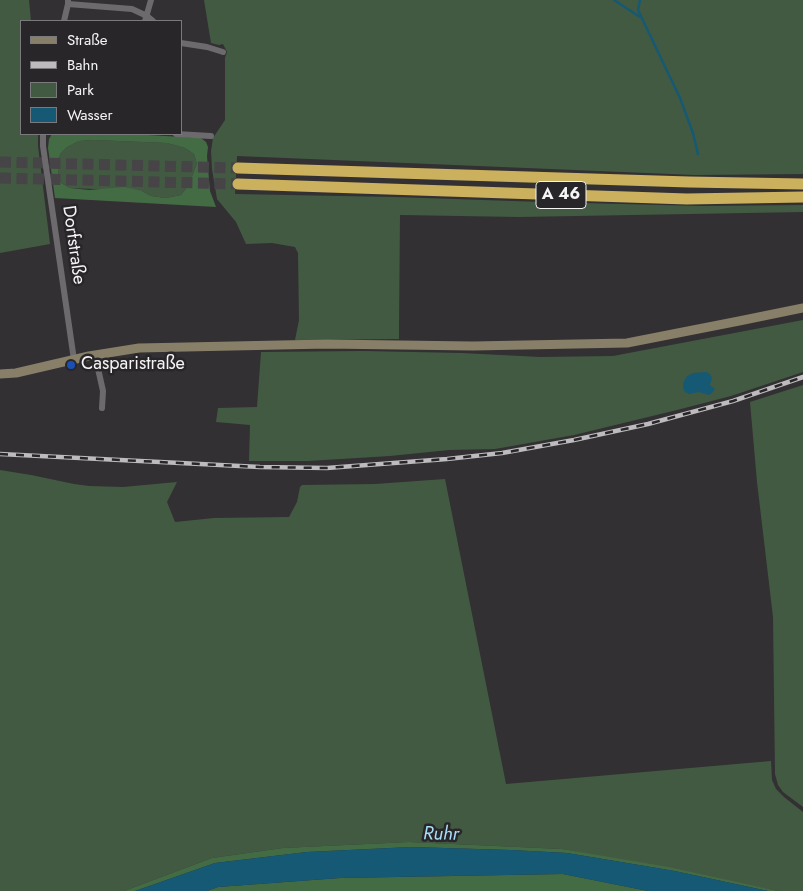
<!DOCTYPE html>
<html>
<head>
<meta charset="utf-8">
<style>
	body { margin:0 }
	#map { position:relative; width:803px; height:891px; overflow:hidden; background:#323033; font-family:Jost,sans-serif }
	canvas { display:block }
	.legend { position:absolute; left:20px; top:20px; width:162px; height:115px; box-sizing:border-box; background:#282629; border:1px solid #7a797b; margin:0; padding:6px 9px; list-style:none; font-size:15px; color:#f6f5f6 }
	.legend li { display:flex; align-items:center; gap:10px; height:25px }
	.legend b { width:25px; border:1px solid #7a797b }
</style>
</head>
<body>
<div id="map">
<canvas width="803" height="891"></canvas>
<ul class="legend">
<li><b style="height:6px;background:#887f68"></b>Straße</li>
<li><b style="height:6px;background:#bdbbbd"></b>Bahn</li>
<li><b style="height:14px;background:#435a42"></b>Park</li>
<li><b style="height:14px;background:#165974"></b>Wasser</li>
</ul>
</div>
<script>
const context = document.querySelector('canvas').getContext('2d');
context.lineJoin = 'round';
function paint(path, color) { context.fillStyle = color; context.fill(path, 'evenodd'); }
const toPath = rows => new Path2D(rows.map(r => 'M' + r).join(''));
function stroke(path, color, width, dash) { context.strokeStyle = color; context.lineWidth = width; context.lineCap = dash ? 'butt' : 'round'; context.setLineDash(dash || []); context.stroke(path); }
function write(font, color, halo, rows, align = 'center') {
  context.font = font + ' Jost,sans-serif'; context.lineWidth = 5; context.setLineDash([]); context.textBaseline = 'middle'; context.strokeStyle = halo; context.fillStyle = color; for (const [text, x, y, turn = 0] of rows) {
    context.save(); context.translate(x, y); context.rotate((+turn || 0) * Math.PI / 180); context.textAlign = isNaN(turn) ? turn : align; if (halo) context.strokeText(text, 0, 0); context.fillText(text, 0, 0); context.restore();
  }
}
paint(toPath([
	[0,0,29,0,31,21,21,21,21,134,38,134,38,146,50,244,0,253],
	[204,0,803,0,803,174,695,175,237,156,235,194,394,197,542,202,701,206,803,205,803,212,519,217,400,215,399,329,399,339,295,340,299,320,298,253,295,247,272,243,246,244,236,222,217,199,212,169,211,151,213,138,225,120,225,58,227,52,223,44,219,45,211,43],
	[94,140,167,143,185,148,194,154,197,164,188,186,181,195,166,198,151,196,142,191,70,188,61,183,58,171,58,159,61,153,67,147,79,141],
	[803,320,803,372,731,396,677,410,574,435,495,449,449,450,390,456,308,461,249,461,250,425,216,422,218,408,257,407,261,352,363,351,462,353,540,357,613,356],
	[803,385,803,807,783,792,778,785,775,774,773,617,757,482,750,402],
	[0,470,31,475,74,484,89,486,123,487,177,482,167,502,175,522,214,518,289,517,297,502,300,487,302,485,375,484,445,479,506,784,771,761,772,780,776,789,784,797,803,812,803,891,778,891,562,849,409,842,283,848,212,858,124,891,0,891]
]), '#435a42');
paint(toPath([
	[52,134,129,134,201,138,206,142,208,147,207,156,210,191,216,207,55,198,48,148,49,139],
	[94,140,167,143,185,148,194,154,197,164,188,186,181,195,166,198,151,196,142,191,124,187,89,190,70,188,61,183,58,171,58,159,61,153,67,147,79,141],
	[409,842,562,849,668,867,778,891,768,891,675,871,567,853,511,850,411,847,307,852,215,863,135,891,124,891,212,858,283,848],
	[563,874,648,891,207,891,218,887,340,878]
]), '#446c44');
paint(toPath([
	[706,372,710,374,712,378,710,385,715,389,712,393,709,395,699,392,689,394,685,392,683,388,683,383,687,376,693,373],
	[411,847,511,850,567,853,675,871,768,891,648,891,563,874,340,878,218,887,207,891,135,891,215,863,307,852]
]), '#165974');
stroke(toPath([
	[614,0,640,17],
	[640,0,638,10,680,98,693,133,698,154]
]), '#165974', 2.5);
stroke(toPath([
	[0,162,238,168],
	[0,178,238,184]
]), '#464446', 11, [11, 5.5]);
stroke(toPath([
	[68,4,132,9,147,16,153,21],
	[64,21,68,4,68,1],
	[145,21,151,0],
	[181,43,207,47,223,52],
	[43,134,43,146,74,360],
	[176,134,211,136],
	[95,355,103,391,102,408]
]), '#6c6a6d', 6);
stroke(toPath([
	[0,374,16,373,89,356,139,348,327,344,473,346,627,343,739,321,803,308]
]), '#887f68', 9);
stroke(toPath([
	[238,168,689,182,803,184],
	[238,184,687,199,803,197]
]), '#cbb05e', 11);
const rail = toPath([
	[0,454,260,467,327,468,447,459,502,453,574,440,648,424,733,401,803,377]
]);
stroke(rail, '#bdbbbd', 4.5);
stroke(rail, '#282629', 2.5, [8]);
for (const [x, y, r, color] of [
	[71,365,5,"#1a4fb4"]
]) { const dot = new Path2D(); dot.arc(x, y, r, 0, 2 * Math.PI); context.fillStyle = color; context.fill(dot); stroke(dot, '#282629', 2); }
for (const [x, y, w] of [
	[561,195,50]
]) { const box = new Path2D(); box.roundRect(x - w / 2, y - 13.5, w, 27, 4); context.fillStyle = '#282629'; context.fill(box); stroke(box, '#f6f5f6', 1); }
write('bold 16px', '#f6f5f6', null, [
	["A 46",561,195]
]);
write('18px', '#f6f5f6', '#282629', [
	["Dorfstraße",73,245,82]
]);
write('18px', '#f6f5f6', '#282629', [
	["Casparistraße",81,365]
], 'left');
write('italic 19px', '#aadef8', '#282629', [
	["Ruhr",441,835,1]
]);
</script>
</body>
</html>
